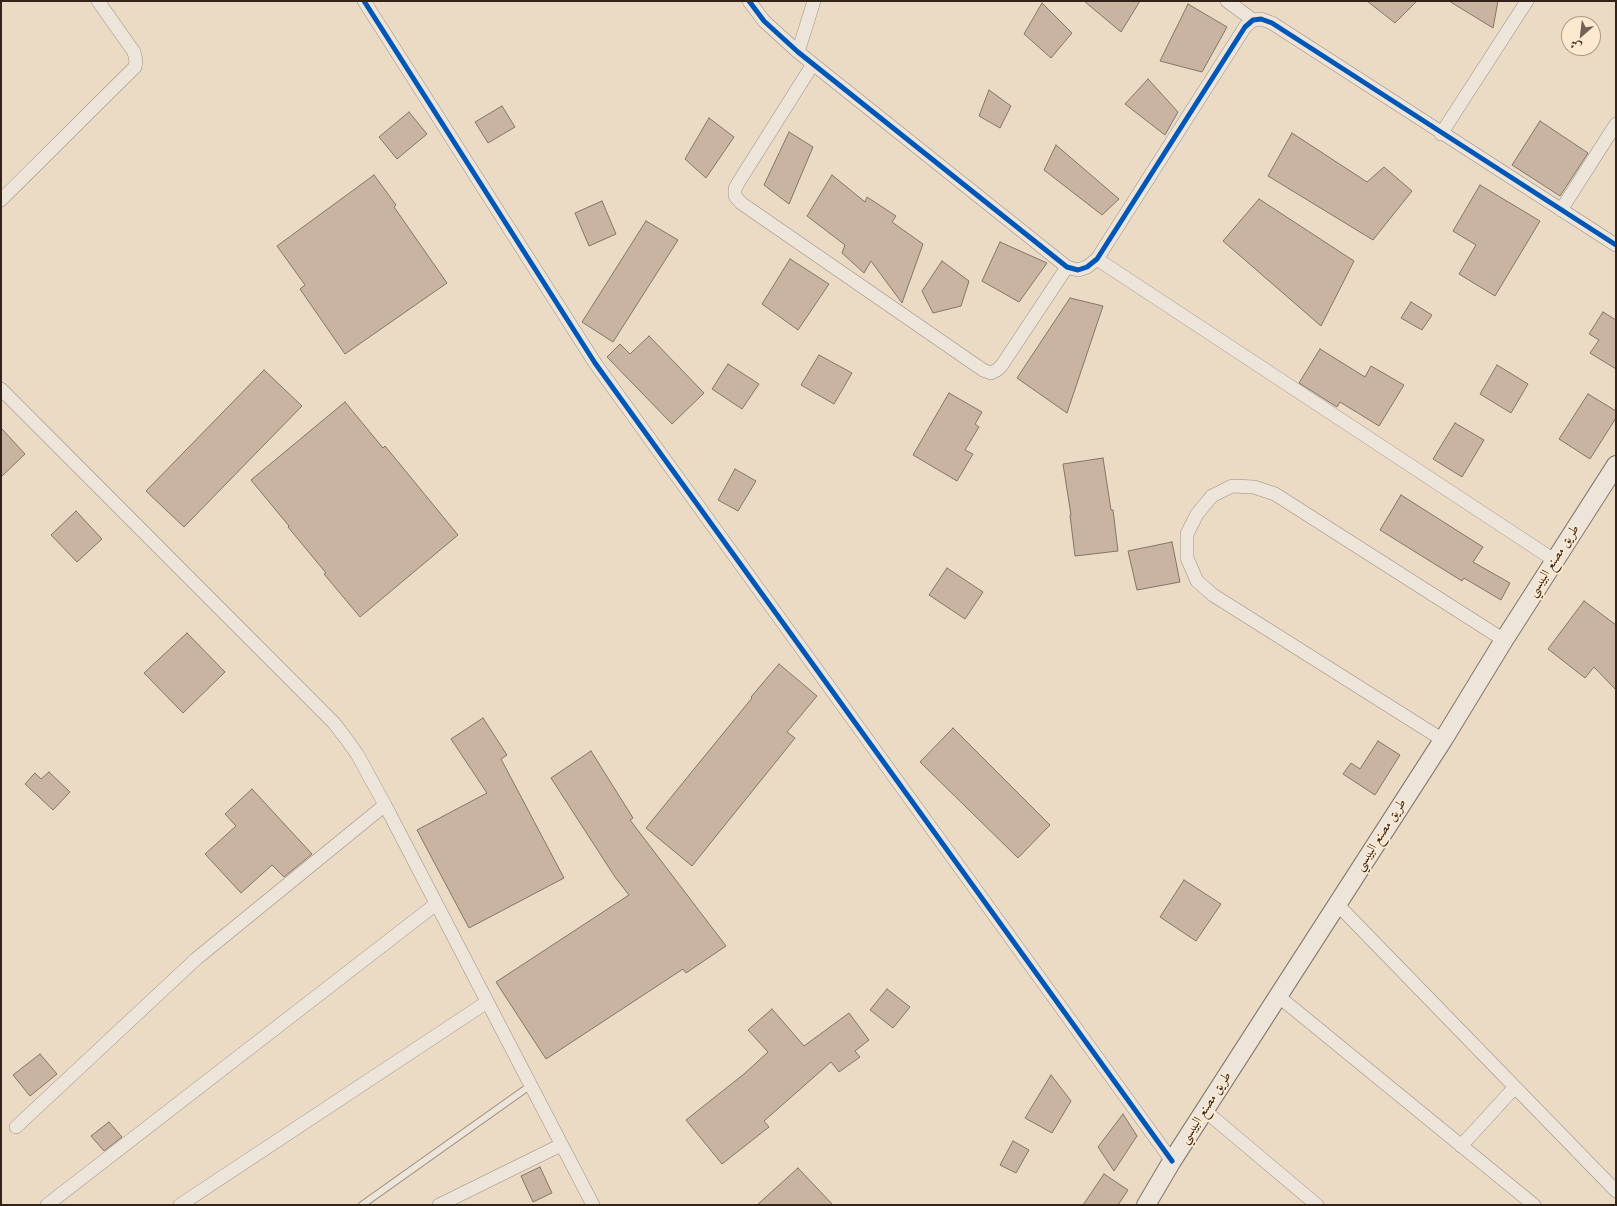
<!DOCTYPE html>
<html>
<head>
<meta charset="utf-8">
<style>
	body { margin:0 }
	#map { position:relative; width:1617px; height:1206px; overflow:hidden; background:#ebdac4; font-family:"Gentium Book Plus",Amiri,serif }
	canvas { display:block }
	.frame { position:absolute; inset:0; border:2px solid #342318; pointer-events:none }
	.north { position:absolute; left:1561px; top:16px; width:40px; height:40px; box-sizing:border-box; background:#fce9cf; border:1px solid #ac9a86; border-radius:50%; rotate:208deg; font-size:11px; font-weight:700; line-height:16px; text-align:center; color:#342318 }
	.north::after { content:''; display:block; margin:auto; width:14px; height:18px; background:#746354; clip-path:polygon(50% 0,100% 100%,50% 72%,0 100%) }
</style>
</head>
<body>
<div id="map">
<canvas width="1617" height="1206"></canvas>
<div class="frame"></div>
<div class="north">ش</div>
</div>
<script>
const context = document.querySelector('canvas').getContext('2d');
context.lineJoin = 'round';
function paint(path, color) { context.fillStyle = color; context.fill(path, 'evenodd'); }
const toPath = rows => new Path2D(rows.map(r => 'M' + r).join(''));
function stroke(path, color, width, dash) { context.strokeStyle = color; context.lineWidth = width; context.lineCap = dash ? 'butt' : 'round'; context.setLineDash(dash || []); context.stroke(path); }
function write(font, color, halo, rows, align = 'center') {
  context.font = font + ' "Gentium Book Plus",Amiri,serif'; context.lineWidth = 3.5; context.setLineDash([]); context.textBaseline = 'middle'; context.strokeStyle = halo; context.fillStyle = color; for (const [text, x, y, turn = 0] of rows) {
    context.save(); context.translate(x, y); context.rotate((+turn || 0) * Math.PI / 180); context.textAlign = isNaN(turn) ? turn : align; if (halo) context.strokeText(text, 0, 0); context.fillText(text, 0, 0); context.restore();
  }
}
const building = toPath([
	[1084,1,1140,1,1121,32,1084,1],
	[1367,1,1417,1,1395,23,1367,1],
	[1449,1,1498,1,1493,28,1449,1],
	[1042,3,1072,33,1051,58,1024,34,1042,3],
	[1188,4,1227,27,1202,72,1160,61,1188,4],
	[1148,79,1178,112,1165,135,1125,104,1148,79],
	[989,90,1011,106,1000,128,979,116,989,90],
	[502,106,515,127,488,143,475,122,502,106],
	[409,112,427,134,397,159,379,137,409,112],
	[709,118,734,137,706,178,685,159,709,118],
	[1540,121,1588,153,1560,196,1512,165,1540,121],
	[789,132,813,147,789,204,764,185,789,132],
	[1292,133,1367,182,1384,167,1412,191,1373,240,1268,176,1292,133],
	[1056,145,1119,199,1102,215,1044,170,1056,145],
	[374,175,396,205,394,207,447,283,345,354,300,289,305,285,277,246,374,175],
	[832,175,865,202,867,197,896,216,892,222,923,244,902,303,871,261,864,273,842,253,845,245,807,216,832,175],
	[1480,185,1540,221,1495,296,1459,274,1476,245,1453,231,1480,185],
	[1259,199,1354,261,1321,326,1223,241,1259,199],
	[602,201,616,234,589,246,575,213,602,201],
	[646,221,678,240,613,342,582,322,646,221],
	[1000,242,1047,263,1019,302,982,281,1000,242],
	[790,259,829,284,798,330,762,304,790,259],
	[942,261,969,281,961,306,933,313,922,291,942,261],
	[1070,298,1103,306,1067,413,1017,378,1070,298],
	[1411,302,1432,315,1422,330,1401,318,1411,302],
	[1603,312,1616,320,1616,369,1590,353,1599,340,1589,334,1603,312],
	[649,336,704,393,672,424,607,357,620,344,630,354,649,336],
	[1320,349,1365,377,1371,366,1404,385,1379,426,1340,402,1337,407,1299,383,1320,349],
	[819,355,852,373,834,404,801,385,819,355],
	[728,364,759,384,742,409,712,389,728,364],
	[1497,365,1528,384,1511,413,1480,394,1497,365],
	[264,370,302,406,184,527,146,491,264,370],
	[949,393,982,412,975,424,979,427,965,450,973,454,957,481,913,455,949,393],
	[1588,394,1616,411,1616,418,1590,459,1559,439,1588,394],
	[345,402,383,448,385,446,458,535,360,617,324,574,326,573,288,527,289,526,251,480,345,402],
	[1455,423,1484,440,1462,477,1433,459,1455,423],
	[1,428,25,454,1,477,1,428],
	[1103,458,1111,510,1113,510,1118,551,1075,556,1070,515,1071,515,1063,464,1103,458],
	[735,469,756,481,738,511,718,500,735,469],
	[1401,495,1483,547,1473,562,1510,583,1501,600,1464,578,1462,581,1380,530,1401,495],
	[76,511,102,539,77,562,51,535,76,511],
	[1172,542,1180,582,1137,590,1128,551,1172,542],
	[947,568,983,592,965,619,929,595,947,568],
	[1584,601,1616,625,1616,690,1594,667,1585,678,1548,649,1584,601],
	[187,633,225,672,183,713,144,673,187,633],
	[779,664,817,696,787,732,795,738,692,866,646,828,752,698,751,697,779,664],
	[483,718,507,755,501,759,564,878,469,928,417,830,487,793,451,739,483,718],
	[953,728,1050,825,1018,858,920,762,953,728],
	[1378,741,1400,755,1375,795,1343,774,1351,763,1360,769,1378,741],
	[591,751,633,818,630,820,726,946,686,973,683,969,546,1059,496,982,629,895,615,877,551,778,591,751],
	[49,772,70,792,53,810,25,784,35,773,41,779,49,772],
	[252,789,312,854,284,877,272,865,241,893,205,854,236,826,225,814,252,789],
	[1184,880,1221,904,1196,941,1160,917,1184,880],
	[887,989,910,1007,893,1028,870,1010,887,989],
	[772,1009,804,1046,849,1013,869,1040,855,1051,860,1057,839,1072,831,1062,764,1121,769,1127,722,1164,686,1120,744,1074,768,1052,748,1030,772,1009],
	[40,1054,57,1074,30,1096,13,1075,40,1054],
	[1051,1075,1071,1101,1052,1133,1025,1118,1051,1075],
	[1123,1114,1137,1136,1114,1171,1098,1147,1123,1114],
	[109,1122,122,1137,104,1151,91,1136,109,1122],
	[1013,1141,1029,1150,1016,1173,1000,1165,1013,1141],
	[540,1167,552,1193,533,1202,521,1176,540,1167],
	[798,1168,833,1205,757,1205,798,1168],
	[1104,1174,1128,1190,1118,1205,1083,1205,1104,1174]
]);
paint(building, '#c9b4a2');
stroke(building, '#81766a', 1);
const lane = toPath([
	[362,1205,531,1085]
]);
const street = toPath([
	[364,1,595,363,1172,1161],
	[749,1,764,21,798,52,1067,267,1078,270,1087,267,1097,259,1245,27,1253,20,1261,19,1272,23,1616,245],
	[1227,1,1253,20],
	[798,52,814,1],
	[813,64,738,183,735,189,735,196,741,203,983,370,991,373,997,370,1002,365,1067,267],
	[1441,134,1527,1],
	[1,200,135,67,136,61,134,52,98,1],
	[1561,210,1616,124],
	[1097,259,1554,560],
	[1,389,334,723,347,740,357,754,385,805,593,1205],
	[1443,740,1213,595,1197,581,1187,558,1187,534,1197,514,1212,496,1232,486,1254,487,1275,494,1504,640],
	[1337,904,1616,1191],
	[1278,996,1534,1205],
	[1204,1110,1317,1205],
	[16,1127,196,959,385,805],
	[1461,1146,1515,1087],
	[47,1205,436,904],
	[180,1205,487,1002],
	[439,1205,561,1145]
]);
const secondary = toPath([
	[1146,1205,1172,1161,1443,740,1504,640,1616,465]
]);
stroke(lane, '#9b8f82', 8);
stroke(street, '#9b8f82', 14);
stroke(secondary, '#81766a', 20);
stroke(lane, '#ede5da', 6);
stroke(street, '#ede5da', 13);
stroke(secondary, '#ede5da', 18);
stroke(toPath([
	[364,1,595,363,1172,1161],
	[749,1,764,21,798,52,1067,267,1078,270,1087,267,1097,259,1245,27,1253,20,1261,19,1272,23,1616,245]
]), '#0057b8', 5);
write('13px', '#342318', '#fce9cf', [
	["طريق مصنع البيبسي",1554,561,-57],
	["طريق مصنع البيبسي",1381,835,-57],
	["طريق مصنع البيبسي",1206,1108,-57]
]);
</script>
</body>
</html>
